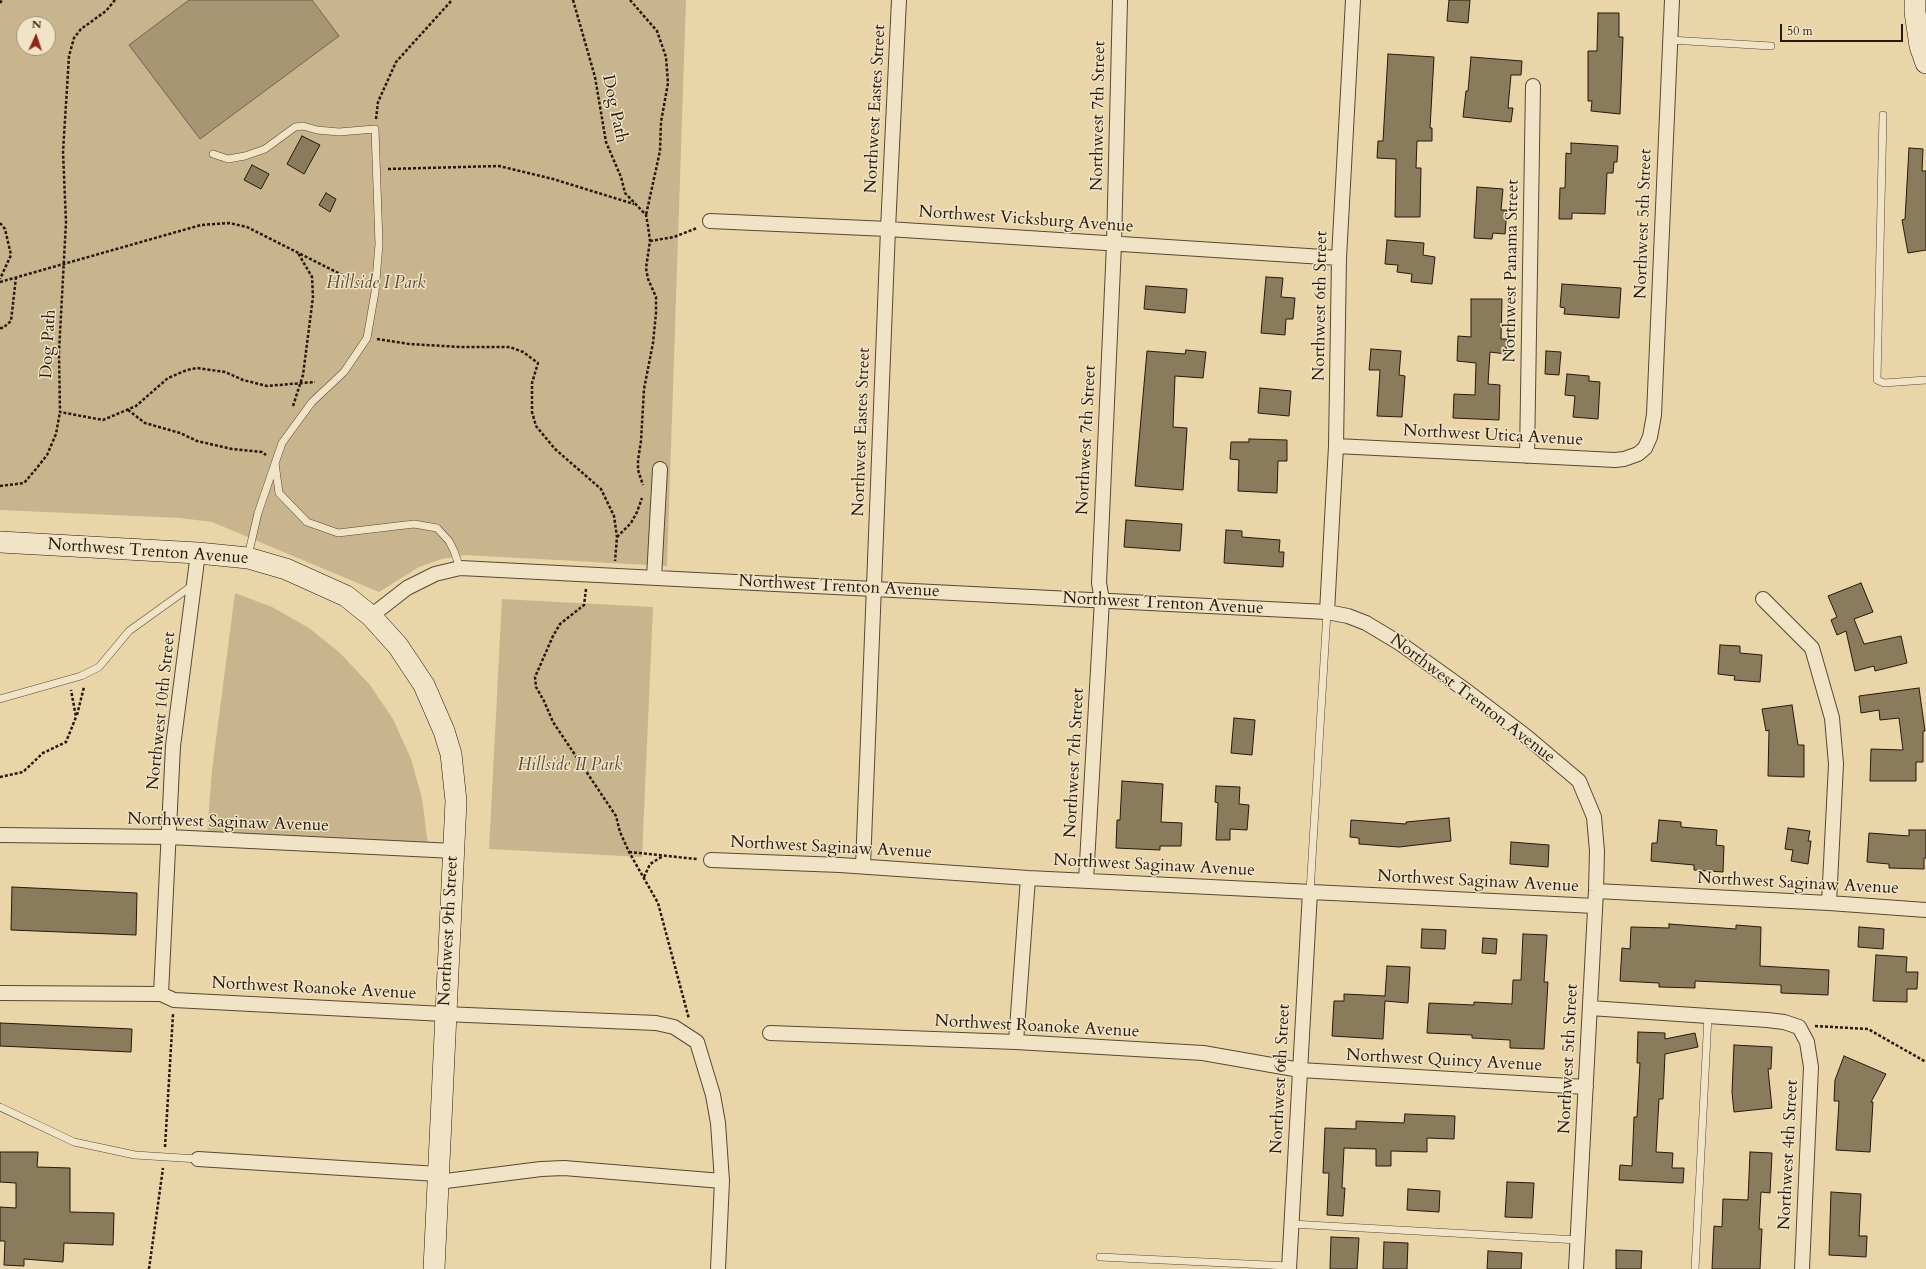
<!DOCTYPE html>
<html>
<head>
<meta charset="utf-8">
<style>
	body { margin:0 }
	#map { position:relative; width:1926px; height:1269px; overflow:hidden; background:#e9d5a7; font-family:Cardo,serif }
	canvas { display:block }
	.north { position:absolute; left:16px; top:16px; width:40px; height:40px; box-sizing:border-box; background:#f1e4c6; border:1px solid #a0937c; border-radius:50%; rotate:3deg; font-size:11px; font-weight:700; line-height:16px; text-align:center; color:#26190d }
	.north::after { content:''; display:block; margin:auto; width:14px; height:18px; background:#8f2418; clip-path:polygon(50% 0,100% 100%,50% 72%,0 100%) }
	.scale { position:absolute; left:1780px; top:24px; width:123px; height:18px; box-sizing:border-box; border:2px solid #26190d; border-top:0; padding-left:5px; font-size:12px; line-height:14px; white-space:nowrap; color:#26190d; -webkit-text-stroke:3px #f1e4c6; paint-order:stroke }
</style>
</head>
<body>
<div id="map">
<canvas width="1926" height="1269"></canvas>
<div class="north">N</div>
<div class="scale">50 m</div>
</div>
<script>
const context = document.querySelector('canvas').getContext('2d');
context.lineJoin = 'round';
function paint(path, color) { context.fillStyle = color; context.fill(path, 'evenodd'); }
const toPath = rows => new Path2D(rows.map(r => 'M' + r).join(''));
function stroke(path, color, width, dash) { context.strokeStyle = color; context.lineWidth = width; context.lineCap = dash ? 'butt' : 'round'; context.setLineDash(dash || []); context.stroke(path); }
function write(font, color, halo, rows, align = 'center') {
  context.font = font + ' Cardo,serif'; context.lineWidth = 3; context.setLineDash([]); context.textBaseline = 'middle'; context.strokeStyle = halo; context.fillStyle = color; for (const [text, x, y, turn = 0] of rows) {
    context.save(); context.translate(x, y); context.rotate((+turn || 0) * Math.PI / 180); context.textAlign = isNaN(turn) ? turn : align; if (halo) context.strokeText(text, 0, 0); context.fillText(text, 0, 0); context.restore();
  }
}
paint(toPath([
	[0,0,686,0,667,566,465,555,442,559,419,567,379,592,212,522,180,518,0,510],
	[24,24,48,24,48,48,24,48],
	[235,593,272,607,309,628,340,653,370,685,393,719,411,759,422,798,428,845,207,834,212,770],
	[502,599,653,607,642,857,489,849]
]), '#c8b58d');
const water = toPath([
	[189,0,312,0,339,36,200,139,129,45,189,0]
]);
paint(water, '#a79573');
stroke(water, '#73634a', 1);
const building = toPath([
	[1449,0,1470,0,1468,23,1447,21,1449,0],
	[1598,13,1619,13,1619,37,1623,37,1620,114,1591,111,1592,101,1588,101,1588,51,1597,51,1598,13],
	[1388,54,1434,57,1430,128,1432,128,1432,141,1417,141,1416,168,1421,168,1420,217,1395,217,1396,159,1377,158,1378,141,1383,141,1388,54],
	[1471,57,1522,61,1521,75,1511,75,1508,108,1513,108,1511,122,1463,117,1466,91,1468,91,1471,57],
	[302,136,320,145,304,174,287,164,302,136],
	[1571,143,1618,146,1617,162,1614,162,1613,173,1607,173,1605,214,1572,213,1572,219,1559,219,1560,188,1565,188,1566,153,1571,154,1571,143],
	[1909,148,1923,149,1922,171,1926,171,1926,250,1908,253,1902,220,1905,219,1909,148],
	[252,165,269,174,261,189,244,180,252,165],
	[1477,187,1503,189,1501,210,1507,210,1505,234,1493,233,1492,239,1474,238,1477,187],
	[326,193,336,199,330,212,319,205,326,193],
	[1387,240,1424,243,1423,255,1435,257,1432,284,1411,282,1412,274,1397,272,1398,265,1385,264,1387,240],
	[1266,277,1283,278,1281,297,1295,298,1293,319,1286,319,1285,335,1261,333,1266,277],
	[1562,284,1621,288,1619,318,1564,314,1565,308,1560,307,1562,284],
	[1146,286,1187,289,1185,313,1144,309,1146,286],
	[1471,299,1502,299,1501,339,1507,339,1506,354,1490,352,1488,384,1500,385,1499,420,1453,418,1454,394,1475,395,1476,363,1457,361,1458,336,1471,337,1471,299],
	[1371,349,1401,351,1399,375,1405,376,1402,417,1377,416,1380,370,1369,370,1371,349],
	[1186,350,1206,352,1203,378,1175,376,1173,427,1187,428,1183,490,1135,486,1147,351,1185,354,1186,350],
	[1546,351,1561,352,1559,375,1545,374,1546,351],
	[1567,374,1589,376,1589,381,1600,382,1598,419,1573,417,1575,396,1565,395,1567,374],
	[1260,388,1291,391,1289,416,1258,413,1260,388],
	[1249,439,1287,440,1287,461,1278,461,1277,493,1238,491,1239,460,1230,459,1231,442,1249,442,1249,439],
	[1126,520,1182,524,1180,551,1124,547,1126,520],
	[1226,530,1242,531,1242,537,1280,540,1279,552,1284,552,1283,567,1224,563,1226,530],
	[1861,583,1873,612,1854,619,1864,644,1901,636,1907,663,1875,671,1874,666,1855,671,1846,631,1837,635,1831,620,1837,617,1828,596,1861,583],
	[1720,645,1740,646,1740,653,1762,655,1760,682,1734,680,1735,676,1718,674,1720,645],
	[1919,688,1925,731,1923,731,1923,762,1916,762,1916,781,1870,781,1871,749,1903,750,1899,718,1880,720,1879,710,1861,713,1859,696,1919,688],
	[1792,705,1798,745,1804,745,1804,777,1768,776,1769,730,1766,731,1762,709,1792,705],
	[1234,718,1255,720,1252,755,1231,753,1234,718],
	[1122,781,1163,784,1161,822,1182,823,1181,846,1160,846,1160,850,1116,848,1117,820,1120,820,1122,781],
	[1216,786,1240,787,1239,804,1249,805,1247,830,1230,829,1230,840,1216,840,1218,803,1215,802,1216,786],
	[1449,818,1451,841,1399,847,1359,844,1359,838,1350,837,1351,820,1406,824,1406,822,1449,818],
	[1659,820,1681,822,1681,827,1717,830,1716,845,1724,846,1723,872,1694,870,1694,865,1651,861,1652,843,1657,843,1659,820],
	[1788,828,1810,831,1808,841,1811,841,1808,864,1791,861,1793,850,1785,849,1788,828],
	[1909,830,1926,830,1926,858,1924,858,1924,869,1889,868,1889,864,1867,862,1869,833,1909,836,1909,830],
	[1511,842,1549,845,1548,867,1510,864,1511,842],
	[12,887,137,893,136,935,11,930,12,887],
	[1669,924,1736,929,1736,925,1761,927,1760,966,1829,970,1828,995,1781,993,1781,985,1695,981,1695,988,1659,987,1659,983,1620,981,1622,948,1630,949,1631,927,1669,928,1669,924],
	[1859,927,1884,929,1883,949,1858,947,1859,927],
	[1422,929,1446,930,1445,949,1421,948,1422,929],
	[1523,934,1547,935,1544,982,1548,982,1544,1049,1510,1048,1510,1040,1472,1038,1472,1035,1427,1033,1429,1003,1474,1005,1474,1002,1512,1004,1513,980,1521,980,1523,934],
	[1483,938,1497,939,1496,954,1482,953,1483,938],
	[1876,955,1907,957,1906,972,1918,972,1917,989,1907,989,1907,1002,1873,1001,1876,955],
	[1387,966,1410,967,1408,1003,1385,1001,1383,1039,1332,1036,1334,1001,1344,1001,1344,994,1385,996,1387,966],
	[0,1023,132,1029,131,1052,0,1046,0,1023],
	[1638,1032,1665,1033,1665,1039,1695,1033,1698,1047,1665,1054,1663,1099,1659,1099,1656,1152,1673,1153,1672,1168,1684,1168,1683,1183,1619,1180,1620,1165,1632,1166,1634,1117,1637,1117,1640,1063,1637,1063,1638,1032],
	[1734,1045,1772,1047,1771,1069,1768,1069,1772,1108,1734,1112,1732,1092,1734,1045],
	[1844,1056,1886,1074,1871,1102,1873,1102,1870,1152,1836,1150,1839,1101,1834,1101,1835,1080,1844,1056],
	[1405,1114,1455,1116,1454,1139,1427,1138,1427,1152,1391,1151,1391,1166,1376,1166,1376,1149,1344,1148,1342,1188,1345,1188,1343,1216,1327,1215,1329,1173,1323,1173,1325,1128,1356,1129,1356,1121,1404,1123,1405,1114],
	[0,1152,38,1152,37,1167,70,1168,70,1212,114,1213,113,1245,64,1243,63,1262,24,1259,24,1266,4,1265,5,1241,0,1241,0,1207,16,1208,16,1183,0,1182,0,1152],
	[1750,1152,1772,1153,1770,1193,1761,1192,1759,1229,1762,1229,1760,1269,1712,1269,1714,1226,1722,1227,1723,1199,1748,1200,1750,1152],
	[1507,1182,1534,1183,1532,1218,1505,1217,1507,1182],
	[1408,1189,1440,1191,1439,1212,1407,1210,1408,1189],
	[1831,1192,1861,1194,1859,1236,1867,1236,1866,1257,1829,1255,1831,1192],
	[1331,1237,1359,1238,1357,1269,1330,1269,1331,1237],
	[1384,1242,1408,1243,1407,1269,1383,1269,1384,1242],
	[1616,1250,1642,1251,1641,1269,1616,1269,1616,1250],
	[1488,1251,1522,1253,1521,1269,1487,1269,1488,1251]
]);
paint(building, '#8b7b5d');
stroke(building, '#26190d', 1);
const lane = toPath([
	[1670,40,1771,46],
	[1883,115,1877,380,1884,383,1926,380],
	[213,154,228,159,245,156,265,149,295,127,303,126,317,130,339,132,375,129,379,244,375,292,367,338,344,372,312,402,282,443,258,513,248,556],
	[275,463,279,493,307,522,338,533,414,524,437,528,449,541,454,551,460,568],
	[0,699,81,676,99,667,129,631,193,585],
	[1310,892,1327,612],
	[0,1107,74,1142,135,1155,198,1159],
	[1291,1224,1578,1240],
	[1100,1257,1289,1266],
	[1695,1269,1708,1016]
]);
const street = toPath([
	[710,221,888,229,1339,258],
	[1336,446,1615,460,1624,459,1638,454,1645,448,1650,437,1654,415,1672,0],
	[1527,456,1533,86],
	[654,578,660,469],
	[1763,599,1812,648,1832,718,1836,764,1829,903],
	[1327,612,1336,446,1339,258,1353,0],
	[371,616,407,588,435,574,460,568,1327,612,1348,616,1366,623,1401,644,1468,692,1527,737,1579,781,1594,817,1597,851,1596,891,1576,1269],
	[0,835,169,837,454,851],
	[711,860,840,865,1028,878,1595,906],
	[863,866,888,229,899,0],
	[1086,880,1102,600,1099,583,1114,244,1120,0],
	[1596,891,1829,903,1926,910],
	[0,993,161,994,174,1000,444,1014,656,1023,674,1027,697,1042,713,1095,718,1123,722,1181,718,1269],
	[161,994,173,746,198,553],
	[1590,1008,1767,1020,1784,1022,1799,1027,1807,1042,1811,1067,1802,1269],
	[770,1033,1016,1042,1203,1053,1300,1070,1586,1087],
	[1016,1042,1028,878],
	[198,1159,438,1174],
	[438,1182,541,1169,564,1168,722,1181],
	[1289,1269,1310,892]
]);
const secondary = toPath([
	[1915,0,1915,12,1920,46,1926,63],
	[0,542,198,553,248,558,286,569,346,596,371,616,398,646,424,685,444,731,451,754,456,801,434,1269]
]);
stroke(lane, '#574834', 8);
stroke(street, '#574834', 16);
stroke(secondary, '#26190d', 22);
stroke(toPath([
	[115,0,106,11,81,29,74,38,69,56,63,152,66,222,59,352,60,412,103,420,136,406,168,378,187,370,197,368,225,372,243,380,267,386,315,382],
	[573,0,595,77,606,142,621,177,625,193,646,215,648,226,650,241,646,268,648,279,656,297,656,313,653,343,644,389,641,441,638,460,638,470,643,485],
	[630,0,657,31,666,57,668,83,661,122,660,151,646,215],
	[0,3,2,0],
	[376,119,378,102,396,62,452,0],
	[388,169,499,166,553,179,634,204],
	[0,223,5,229,11,255,0,279],
	[650,241,674,237,697,228],
	[0,282,201,225,229,223,247,227,364,286],
	[0,328,3,328,11,321,16,277],
	[377,339,409,344,461,347,510,347,523,352,538,363,532,383,532,412,536,426,555,449,601,489,614,516,617,537,615,561],
	[293,406,303,375,313,297,312,277,298,253],
	[128,410,145,423,180,433,197,441,232,449,262,452,266,455],
	[0,486,24,483,36,469,47,455,56,434,60,412],
	[617,537,631,523,637,512,642,498],
	[586,589,584,605,560,624,553,636,535,677,536,687,544,701,553,722,616,816,620,832,629,852,658,903,689,1019],
	[77,715,84,687],
	[0,777,23,772,43,753,66,742,76,717,71,690],
	[629,852,697,859],
	[644,877,650,864,663,856],
	[1815,1026,1868,1029,1926,1062],
	[165,1147,173,1014],
	[149,1269,163,1168]
]), '#26190d', 2.5, [3, 2]);
stroke(lane, '#f1e4c6', 7);
stroke(street, '#f1e4c6', 14);
stroke(secondary, '#f1e4c6', 21);
write('17px', '#26190d', '#f1e4c6', [
	["Dog Path",614,109,78],
	["Northwest Eastes Street",876,109,-87],
	["Northwest 7th Street",1099,116,-89],
	["Northwest Vicksburg Avenue",1026,220,4],
	["Northwest 5th Street",1644,224,-88],
	["Northwest Panama Street",1512,271,-89],
	["Northwest 6th Street",1321,306,-89],
	["Dog Path",49,344,-87],
	["Northwest Eastes Street",862,432,-88],
	["Northwest Utica Avenue",1493,436,3],
	["Northwest 7th Street",1087,440,-87],
	["Northwest Trenton Avenue",148,552,4],
	["Northwest Trenton Avenue",839,587,3],
	["Northwest Trenton Avenue",1163,604,3],
	["Northwest Trenton Avenue",1472,699,37],
	["Northwest 10th Street",162,711,-84],
	["Northwest 7th Street",1075,763,-87],
	["Northwest Saginaw Avenue",228,823,2],
	["Northwest Saginaw Avenue",831,848,3],
	["Northwest Saginaw Avenue",1154,866,3],
	["Northwest Saginaw Avenue",1478,882,3],
	["Northwest Saginaw Avenue",1798,884,3],
	["Northwest 9th Street",449,931,-87],
	["Northwest Roanoke Avenue",314,989,3],
	["Northwest Roanoke Avenue",1037,1027,3],
	["Northwest 5th Street",1569,1059,-87],
	["Northwest Quincy Avenue",1444,1061,3],
	["Northwest 6th Street",1281,1079,-87],
	["Northwest 4th Street",1789,1155,-87]
]);
write('italic 17px', '#574833', '#f1e4c6', [
	["Hillside I Park",376,284],
	["Hillside II Park",570,766]
]);
</script>
</body>
</html>
